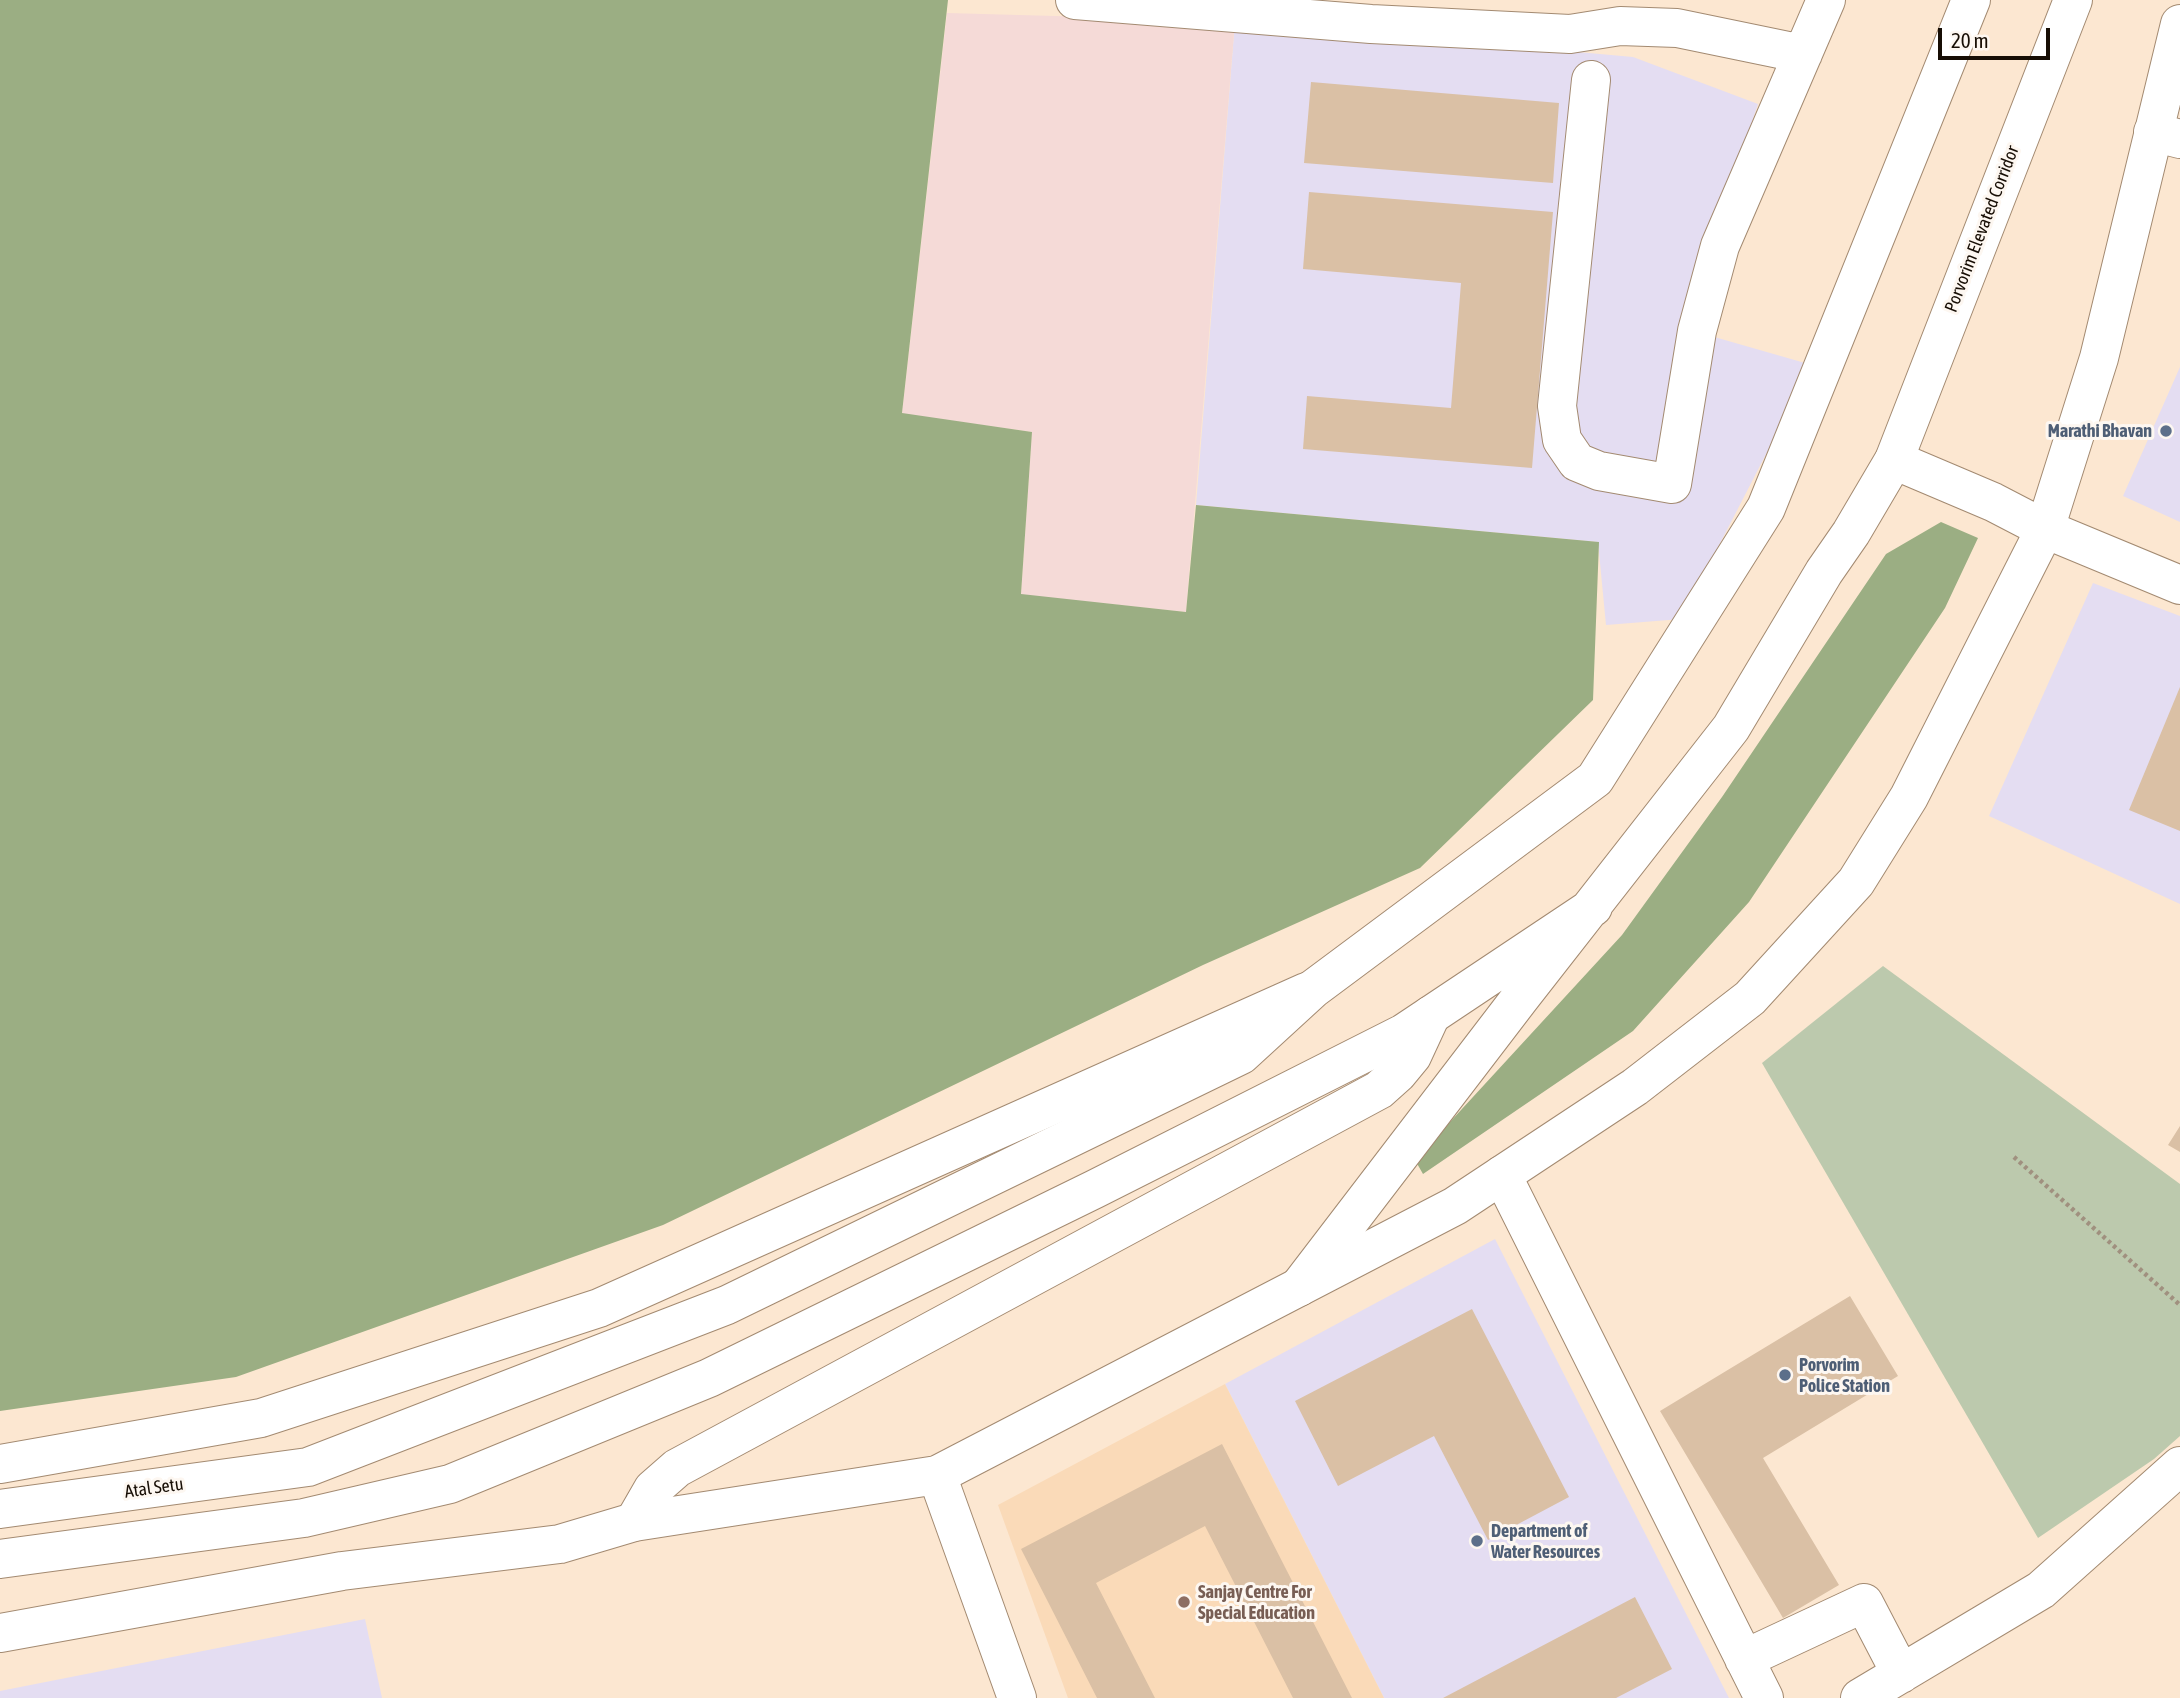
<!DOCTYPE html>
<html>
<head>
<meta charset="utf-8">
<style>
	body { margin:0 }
	#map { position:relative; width:2180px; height:1698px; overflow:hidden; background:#fce7d1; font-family:"Asap Condensed",sans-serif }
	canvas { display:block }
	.scale { position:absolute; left:1938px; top:28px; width:112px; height:32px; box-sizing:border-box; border:4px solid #170e05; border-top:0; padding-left:9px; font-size:21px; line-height:24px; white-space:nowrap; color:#170e05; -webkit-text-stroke:5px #fdf7f1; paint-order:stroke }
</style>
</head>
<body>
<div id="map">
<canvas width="2180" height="1698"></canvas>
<div class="scale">20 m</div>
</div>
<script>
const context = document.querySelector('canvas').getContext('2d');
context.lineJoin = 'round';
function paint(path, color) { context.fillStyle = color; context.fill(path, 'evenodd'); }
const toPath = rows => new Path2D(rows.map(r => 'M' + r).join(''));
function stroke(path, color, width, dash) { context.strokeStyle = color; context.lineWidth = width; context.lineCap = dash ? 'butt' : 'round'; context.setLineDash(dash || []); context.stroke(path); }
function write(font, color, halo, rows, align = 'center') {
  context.font = font + ' "Asap Condensed",sans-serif'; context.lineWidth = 6; context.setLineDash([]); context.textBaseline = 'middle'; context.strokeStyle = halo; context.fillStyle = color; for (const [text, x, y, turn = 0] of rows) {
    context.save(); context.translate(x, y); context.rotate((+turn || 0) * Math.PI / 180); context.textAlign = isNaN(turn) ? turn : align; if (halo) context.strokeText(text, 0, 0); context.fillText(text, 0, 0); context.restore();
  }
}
paint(toPath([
	[1235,21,1633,57,1758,104,1683,328,1812,365,1681,619,1606,625,1598,542,1196,505],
	[2180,367,2180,522,2123,496],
	[2093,583,2180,616,2180,904,1989,816],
	[1495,1239,1729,1698,1384,1698,1225,1384],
	[365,1619,382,1698,0,1698,0,1691]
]), '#e4ddf2');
paint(toPath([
	[947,13,1235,21,1186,612,1021,595,1032,432,902,414]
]), '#f5dad7');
paint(toPath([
	[1225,1384,1384,1698,1068,1698,998,1505]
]), '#fadab8');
paint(toPath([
	[1883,966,2180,1184,2180,1436,2154,1459,2038,1538,1762,1063]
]), '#bcc9ad');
paint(toPath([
	[0,0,948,0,902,413,1032,432,1021,594,1186,612,1196,505,1599,542,1593,700,1420,868,1203,965,663,1225,236,1377,0,1411],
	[1941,522,1978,538,1945,608,1749,902,1633,1031,1423,1174,1415,1160,1622,935,1722,797,1886,554]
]), '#9bae83');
paint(toPath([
	[1311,82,1559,103,1553,183,1304,163],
	[1309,192,1553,212,1532,468,1303,449,1307,396,1451,408,1461,283,1303,269],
	[2180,687,2180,831,2129,810],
	[2180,1126,2180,1152,2168,1145],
	[1850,1296,1898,1376,1763,1458,1839,1585,1783,1618,1660,1411],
	[1472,1309,1569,1497,1488,1540,1434,1436,1338,1486,1295,1401],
	[1222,1444,1352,1698,1293,1698,1205,1526,1096,1583,1155,1698,1097,1698,1021,1549],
	[1635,1597,1672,1669,1616,1698,1443,1698]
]), '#dac0a5');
const minor = toPath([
	[1075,0,1371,24,1570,34,1620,26,1677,28,1803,54],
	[1591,80,1557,406,1562,440,1577,462,1599,471,1672,484,1697,331,1720,246,1826,0],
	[2153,132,2180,139],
	[1894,460,1993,502,2045,529,2180,585],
	[1502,1175,1764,1698],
	[937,1475,1017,1698],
	[634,1522,653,1489,677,1468,1379,1090,1398,1073,1412,1056,1431,1015],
	[1744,1659,1864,1603,1901,1674],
	[1860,1698,2041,1590,2180,1466]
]);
const major = toPath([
	[0,1464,261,1418,599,1308,1306,992],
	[0,1633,342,1571,560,1544,634,1522,937,1475,1455,1206,1635,1087,1750,998,1856,882,1909,797,2045,529,2099,358,2180,24]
]);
const highway = toPath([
	[1299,1287,1520,998,1731,728,1824,572,1851,533,1894,460,2073,0],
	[0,1509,308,1467,727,1305,1241,1055,1313,989,1595,779,1766,508,1971,0],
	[0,1559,304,1518,450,1484,709,1378,1095,1189,1404,1033,1593,907]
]);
stroke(minor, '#a38a71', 40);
stroke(major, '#a38a71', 40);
stroke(highway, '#a38a71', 40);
stroke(toPath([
	[2014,1157,2180,1305]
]), '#a0907f', 4.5, [3.5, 3.5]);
stroke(minor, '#fff', 38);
stroke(major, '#fff', 38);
stroke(highway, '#fff', 38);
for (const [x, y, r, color] of [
	[2166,431,7,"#5c6f8a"],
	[1785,1375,7,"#5c6f8a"],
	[1477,1541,7,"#5c6f8a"],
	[1184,1602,7,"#8d6e63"]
]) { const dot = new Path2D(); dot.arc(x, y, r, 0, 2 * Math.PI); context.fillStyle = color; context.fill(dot); stroke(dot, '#fdf7f1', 2.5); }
write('18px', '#170e05', '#fdf7f1', [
	["Porvorim Elevated Corridor",1982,229,-69],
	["Atal Setu",154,1488,-8]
]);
write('bold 18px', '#4e5e75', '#fdf7f1', [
	["Marathi Bhavan",2152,431,"right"],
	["Porvorim",1799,1365],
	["Police Station",1799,1386],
	["Department of",1491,1531],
	["Water Resources",1491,1552]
], 'left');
write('bold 18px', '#785e54', '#fdf7f1', [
	["Sanjay Centre For",1198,1592],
	["Special Education",1198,1613]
], 'left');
</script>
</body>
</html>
